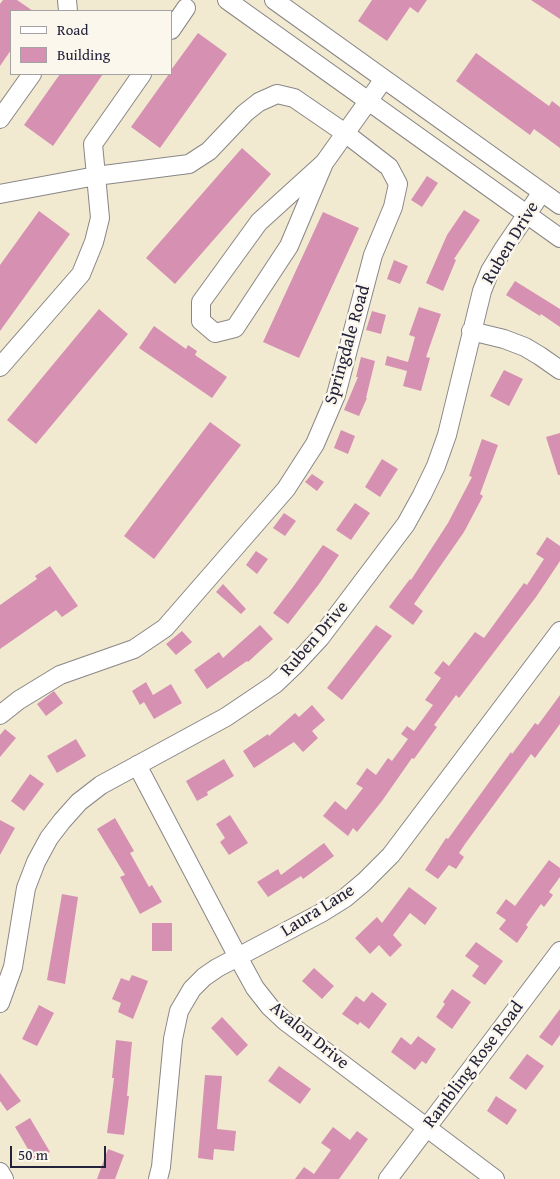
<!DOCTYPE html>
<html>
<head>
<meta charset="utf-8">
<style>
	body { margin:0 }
	#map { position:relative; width:560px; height:1179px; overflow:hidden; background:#f1ead1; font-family:"Gentium Book Plus",serif }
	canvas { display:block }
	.legend { position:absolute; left:10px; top:10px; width:162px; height:65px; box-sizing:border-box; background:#fbf7ec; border:1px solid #a4a2a5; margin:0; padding:6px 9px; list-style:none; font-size:15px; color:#22223b }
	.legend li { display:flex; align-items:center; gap:10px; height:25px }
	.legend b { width:25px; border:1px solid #a4a2a5 }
	.scale { position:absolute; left:10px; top:1146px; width:96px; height:22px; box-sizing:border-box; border:2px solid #22223b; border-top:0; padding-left:6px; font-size:15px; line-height:18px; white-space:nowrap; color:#22223b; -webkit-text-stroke:4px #fbf7ec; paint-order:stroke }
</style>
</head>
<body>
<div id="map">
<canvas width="560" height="1179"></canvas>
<ul class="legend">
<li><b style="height:6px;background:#fff"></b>Road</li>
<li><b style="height:14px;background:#d690b2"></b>Building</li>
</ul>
<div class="scale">50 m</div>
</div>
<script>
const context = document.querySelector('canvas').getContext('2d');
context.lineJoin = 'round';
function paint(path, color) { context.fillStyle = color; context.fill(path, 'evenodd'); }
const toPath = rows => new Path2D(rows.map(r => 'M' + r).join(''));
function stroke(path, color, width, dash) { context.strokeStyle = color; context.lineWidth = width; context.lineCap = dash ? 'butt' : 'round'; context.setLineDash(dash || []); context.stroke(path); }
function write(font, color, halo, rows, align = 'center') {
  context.font = font + ' "Gentium Book Plus",serif'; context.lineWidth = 5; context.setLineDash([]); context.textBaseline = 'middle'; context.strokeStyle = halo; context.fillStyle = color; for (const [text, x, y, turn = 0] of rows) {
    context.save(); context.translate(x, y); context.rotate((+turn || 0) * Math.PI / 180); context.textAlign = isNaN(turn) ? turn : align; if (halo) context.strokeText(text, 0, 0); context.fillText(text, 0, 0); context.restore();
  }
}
paint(toPath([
	[3,0,17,0,33,11,11,11,11,50,0,66,0,4],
	[372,0,427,0,418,13,410,7,387,41,358,21],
	[531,0,560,0,560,19],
	[198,33,227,54,160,148,131,127,169,74,171,74,171,70],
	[476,53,549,106,552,101,560,107,560,148,534,129,530,135,456,81],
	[60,74,103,74,53,146,24,125],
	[242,148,271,174,175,284,146,258],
	[427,176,438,183,422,207,411,200],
	[464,210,480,220,454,259,456,260,443,291,426,283,447,235],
	[39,211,70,234,0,331,0,265],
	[323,212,359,228,299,358,263,342],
	[394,260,408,266,400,284,387,279],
	[515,281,560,309,560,327,541,314,540,316,506,295],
	[419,307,441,314,426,357,430,358,421,391,403,386,407,371,385,365,387,356,408,362,415,337,409,335],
	[99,309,128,334,36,444,7,420],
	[372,311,386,315,381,334,366,330],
	[154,326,186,349,188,345,197,351,195,355,227,377,212,398,139,348],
	[361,357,375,361,366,398,367,398,359,416,344,410,358,377,356,377],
	[504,370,523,379,509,406,490,396],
	[210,422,241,445,154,559,124,536],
	[341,430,355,436,348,454,334,448],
	[560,433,560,475,558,475,546,437],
	[482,439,498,445,480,494,483,496,464,532,414,604,423,611,413,625,389,607,410,579,411,580,448,523,472,477,469,476],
	[382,459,398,469,380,497,365,487],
	[312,474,324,482,317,491,305,482],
	[355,503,370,513,351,540,336,530],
	[284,513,296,521,285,536,273,528],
	[547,537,560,546,560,561,536,597,459,698,456,695,434,725,437,727,414,759,412,758,382,801,357,832,353,828,348,836,323,816,335,801,346,810,363,788,356,784,367,768,376,775,388,758,392,761,408,739,401,734,407,726,414,731,433,705,425,700,441,678,434,673,443,661,449,666,475,632,484,638,524,583,527,585,544,559,536,554],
	[323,545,339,555,319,584,288,624,273,613,293,587],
	[256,551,268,559,257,574,246,565],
	[50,566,78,606,62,617,56,610,0,649,0,605,37,579,35,576],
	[223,584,246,609,241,614,216,592],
	[260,625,273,639,248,662,247,661,207,689,194,670,219,652,223,658],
	[376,625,392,636,342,700,327,688],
	[182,631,192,642,176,655,166,644],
	[146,682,153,695,171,684,182,703,154,719,144,702,140,705,132,691],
	[54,691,63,703,46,716,37,704],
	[560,695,560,724,535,758,531,754,465,844,459,853,464,857,456,869,449,865,438,879,425,870,446,838,448,839,511,752,512,754,535,723,538,725],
	[312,705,325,720,312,731,318,738,303,752,294,742,254,768,243,751,268,734,269,736,295,713,299,717],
	[5,729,16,738,0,757,0,735],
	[76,739,86,756,57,773,47,756],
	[224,759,234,776,207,792,208,795,197,801,186,781],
	[30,774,44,784,24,811,11,801],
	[230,815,248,843,229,855,220,842,225,838,216,824],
	[115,818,134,851,130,853,149,887,152,885,162,902,140,914,120,877,125,875,97,829],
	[0,820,15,828,0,855],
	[324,843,334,856,303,879,301,876,268,897,257,882,278,869,281,875],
	[549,860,560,868,560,877,549,892,553,895,544,907,541,904,526,925,528,927,517,943,499,929,506,920,496,913,506,899,515,906],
	[409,887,437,908,425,925,410,913,393,935,402,945,390,957,379,945,370,954,355,938,377,917,382,923],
	[62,894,78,897,65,984,47,980],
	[152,923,172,923,172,951,152,951],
	[476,942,503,961,485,985,472,976,479,966,465,956],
	[314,968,334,986,322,999,302,981],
	[132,975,148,981,133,1019,118,1012,121,1003,112,999,121,978,129,981],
	[452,989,471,1002,452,1029,436,1017,445,1004,443,1002],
	[372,992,387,1004,369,1029,360,1022,358,1025,342,1014,356,996,364,1002],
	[39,1005,54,1013,37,1046,22,1039],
	[560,1009,560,1035,552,1046,539,1037],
	[222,1017,248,1045,237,1056,211,1028],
	[418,1036,436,1049,426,1064,422,1061,415,1070,391,1052,401,1037,411,1045],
	[116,1040,132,1042,127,1096,129,1096,124,1135,107,1133,114,1078,112,1078],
	[527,1054,544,1066,526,1090,509,1078],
	[279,1066,311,1089,300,1104,268,1081],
	[0,1073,21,1101,7,1111,0,1101],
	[205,1075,222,1076,217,1129,236,1131,234,1151,214,1149,213,1160,198,1158],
	[496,1096,517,1110,507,1125,487,1111],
	[30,1118,50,1152,35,1161,15,1127],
	[333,1127,350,1140,357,1131,368,1139,339,1179,295,1179,304,1167,314,1174,331,1150,321,1143],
	[108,1149,124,1155,115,1179,97,1179]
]), '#d690b2');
const minor = toPath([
	[67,0,68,11],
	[227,0,560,238],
	[274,0,560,205],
	[171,30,186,8],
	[0,119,32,74],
	[324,163,289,246,235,328,215,333,201,321,201,302,259,222,324,163,384,79],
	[0,194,96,176,189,164,209,151,245,113,259,102,277,94,294,98,345,133,389,167,398,184,393,207,373,255,336,395,315,444,286,489,165,628,134,649,60,675,19,700,0,715],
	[471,331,504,339,525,347,540,356,560,370],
	[0,367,81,274,94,242,100,218,93,144,142,74],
	[137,765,238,957,255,988,270,1007,285,1021,495,1179],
	[0,1003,13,967,26,888,36,862,49,838,62,821,79,802,101,785,226,717,275,684,296,664,320,638,406,524,422,495,436,466,447,435,482,291,490,271,504,248,542,192],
	[0,1172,4,1179],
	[158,1179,161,1167,173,1039,179,1011,192,989,204,977,217,968,321,913,345,898,364,882,391,855,560,631],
	[388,1179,560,951]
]);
stroke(minor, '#8a8686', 20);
stroke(minor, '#fff', 18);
write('18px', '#22223b', '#fbf7ec', [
	["Ruben Drive",511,243,-59],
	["Springdale Road",348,345,-74],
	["Ruben Drive",315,639,-49],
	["Laura Lane",318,911,-32],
	["Avalon Drive",309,1036,39],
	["Rambling Rose Road",474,1065,-53]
]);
</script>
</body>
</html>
